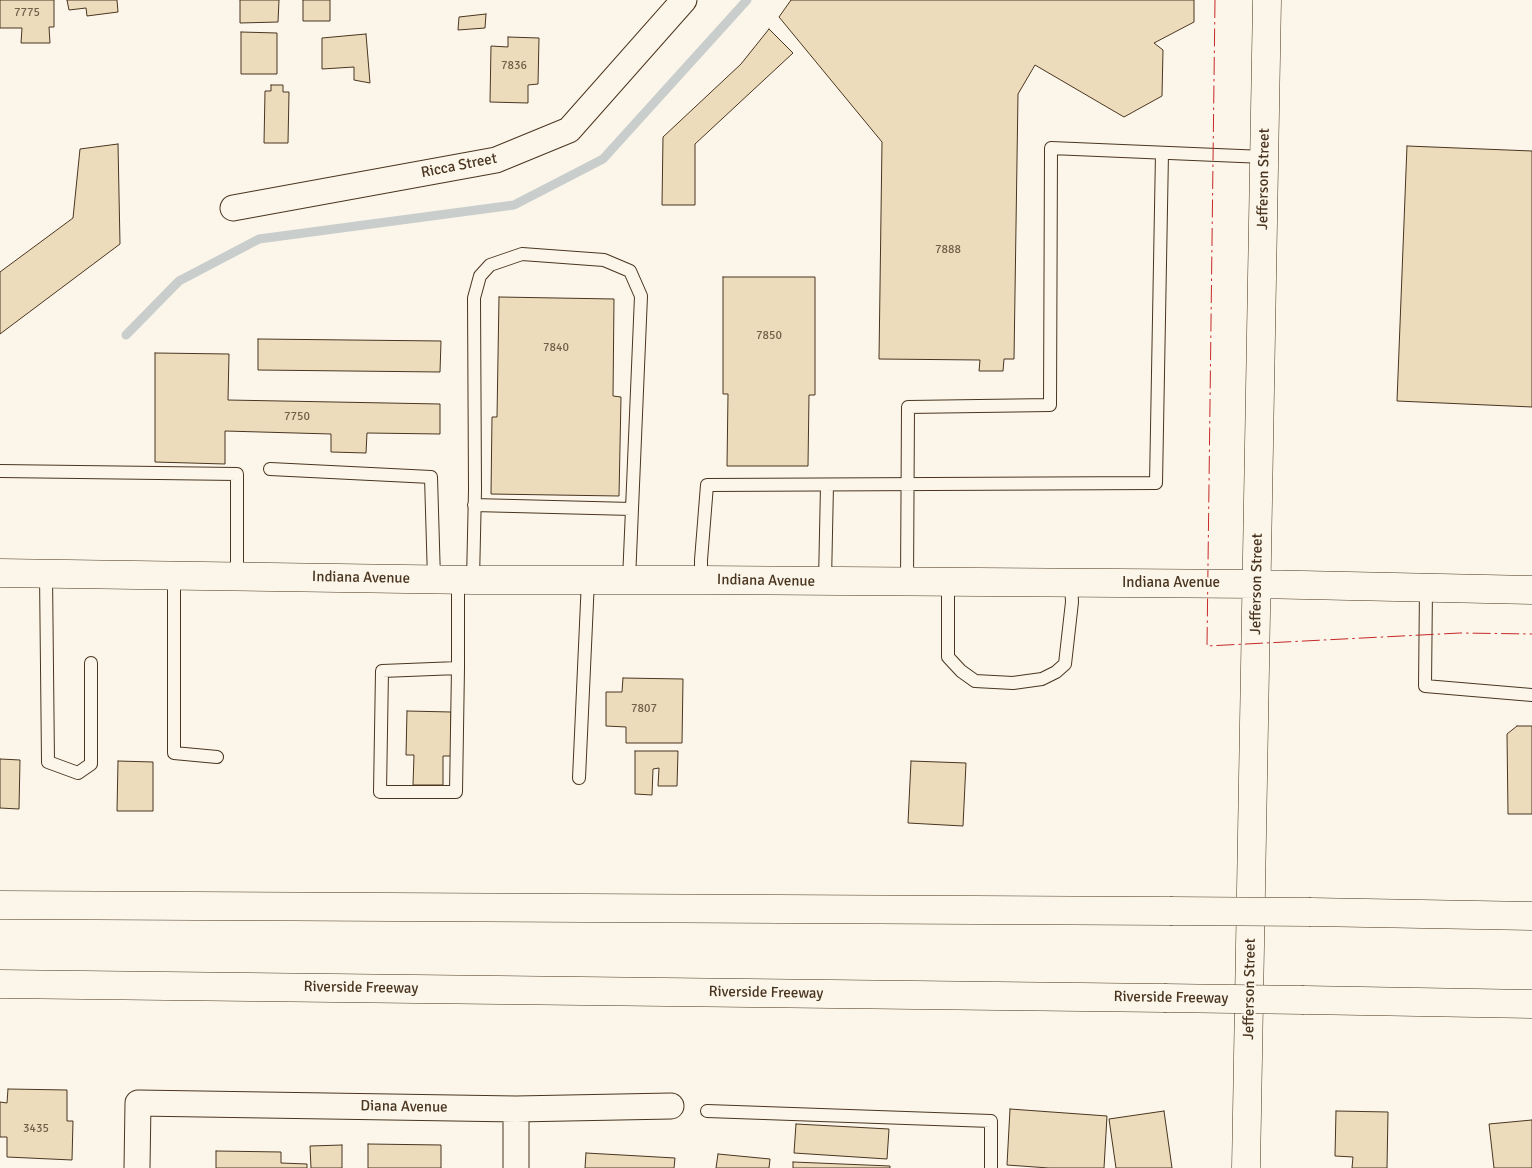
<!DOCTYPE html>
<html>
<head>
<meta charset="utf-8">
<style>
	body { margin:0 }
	canvas { display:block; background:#fbf6e9 }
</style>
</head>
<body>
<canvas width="1532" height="1168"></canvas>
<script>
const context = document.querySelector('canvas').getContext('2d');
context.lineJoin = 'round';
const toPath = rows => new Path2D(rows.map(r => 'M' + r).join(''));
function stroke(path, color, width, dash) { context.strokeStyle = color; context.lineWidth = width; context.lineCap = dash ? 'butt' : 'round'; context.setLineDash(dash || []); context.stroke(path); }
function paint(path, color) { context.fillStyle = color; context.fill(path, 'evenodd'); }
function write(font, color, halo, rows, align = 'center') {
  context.font = font + ' Signika,sans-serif'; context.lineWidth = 4; context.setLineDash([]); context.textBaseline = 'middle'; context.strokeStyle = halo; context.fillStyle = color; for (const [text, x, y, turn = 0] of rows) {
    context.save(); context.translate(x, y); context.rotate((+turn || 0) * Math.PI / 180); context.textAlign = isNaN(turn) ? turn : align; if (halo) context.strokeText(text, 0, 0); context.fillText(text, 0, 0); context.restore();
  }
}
stroke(toPath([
	[126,335,179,281,259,239,514,205,603,159,747,0]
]), '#c9cecd', 9);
const building = toPath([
	[0,0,54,0,54,27,49,27,50,43,21,43,22,28,0,28,0,0],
	[67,0,117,0,118,12,87,16,86,8,69,10,67,0],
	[240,0,279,0,278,22,240,23,240,0],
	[303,0,330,0,330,21,303,21,303,0],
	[791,0,1194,0,1194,22,1154,43,1163,50,1162,96,1124,117,1035,65,1018,94,1014,359,1004,359,1003,371,979,371,980,360,879,359,882,142,779,17,791,0],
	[486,14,485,28,458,30,459,17,486,14],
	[769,29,793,53,695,144,695,205,662,205,663,137,741,64,769,29],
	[241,32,277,33,277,74,241,74,241,32],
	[366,34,370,83,354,80,354,67,322,69,322,38,366,34],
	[508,37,539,38,538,84,528,85,528,103,490,102,491,46,508,47,508,37],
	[271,85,283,85,283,92,289,92,288,143,264,143,265,91,271,91,271,85],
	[118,144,120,244,0,334,0,272,73,218,80,149,118,144],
	[1407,146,1532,151,1532,407,1397,401,1407,146],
	[723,277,815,277,815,395,809,395,808,466,727,466,728,394,723,394,723,277],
	[499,297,614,299,613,396,621,397,619,496,491,494,492,417,497,417,499,297],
	[258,339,441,341,440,372,258,370,258,339],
	[155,353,229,354,228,400,440,404,440,434,367,433,366,453,331,452,331,434,225,431,225,464,155,462,155,353],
	[623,678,683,679,682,743,626,743,626,727,606,726,606,692,622,692,623,678],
	[407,711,451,712,451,756,443,756,443,785,413,785,414,755,406,755,407,711],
	[1517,726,1532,726,1532,814,1508,814,1507,734,1517,726],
	[635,751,678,751,677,786,658,786,659,768,653,769,652,795,635,794,635,751],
	[0,759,20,760,19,809,0,808,0,759],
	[118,761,153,762,153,811,117,811,118,761],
	[911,761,966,763,963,826,908,823,911,761],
	[8,1089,67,1090,67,1121,73,1121,72,1160,7,1157,7,1137,0,1137,0,1102,7,1103,8,1089],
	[1010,1109,1107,1116,1104,1168,1049,1168,1007,1165,1010,1109],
	[1164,1111,1172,1168,1116,1168,1109,1119,1164,1111],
	[1336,1111,1388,1112,1387,1168,1352,1168,1353,1157,1335,1156,1336,1111],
	[1532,1120,1532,1168,1494,1168,1489,1124,1532,1120],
	[796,1124,889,1129,887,1159,794,1153,796,1124],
	[368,1144,441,1145,441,1168,368,1168,368,1144],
	[342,1145,342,1168,311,1168,310,1146,342,1145],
	[216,1151,281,1152,281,1163,307,1164,307,1168,216,1168,216,1151],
	[586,1153,675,1158,674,1168,585,1168,586,1153],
	[718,1154,770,1159,769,1168,716,1168,718,1154],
	[793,1162,890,1166,890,1168,793,1168,793,1162]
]);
paint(building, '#ecdcbc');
stroke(building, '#4a3520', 1);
const lane = toPath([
	[270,469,431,477,434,579],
	[0,471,237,474,237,576],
	[474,505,632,509],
	[46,574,48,762,78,773,91,764,91,663],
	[174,575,174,753,217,757],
	[473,580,475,490,474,298,480,276,490,265,522,254,604,260,630,271,641,296,629,580],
	[701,580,701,560,707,485,1156,483,1162,153],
	[825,581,827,485],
	[907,582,908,407,1050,405,1051,148,1264,157],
	[948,582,948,657,961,671,975,681,1013,683,1042,679,1056,672,1065,664,1072,602,1071,583],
	[1426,588,1425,686,1532,695],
	[458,668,382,671,380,792,456,792,458,668,458,580],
	[579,778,588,580],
	[707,1111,991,1121,991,1168]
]);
const street = toPath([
	[233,208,496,160,569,130,684,0],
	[137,1168,138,1103,516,1109,671,1106],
	[516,1168,516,1109]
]);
const secondary = toPath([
	[0,573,473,580,701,580,1257,584,1532,590],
	[1246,1168,1267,0]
]);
const highway = toPath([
	[0,905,1170,911],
	[1311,912,1532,916],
	[0,984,1164,998],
	[1304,1000,1532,1004]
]);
stroke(lane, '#4a3520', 14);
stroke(street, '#4a3520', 27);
stroke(secondary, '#4a3520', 29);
stroke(highway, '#4a3520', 29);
stroke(lane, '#fbf6e9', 12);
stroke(street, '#fbf6e9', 25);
stroke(secondary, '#fbf6e9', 28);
stroke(highway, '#fbf6e9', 28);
const highwayBridge = toPath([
	[1170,911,1311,912],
	[1164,998,1304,1000]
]);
stroke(highwayBridge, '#4a3520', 29, []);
stroke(highwayBridge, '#fbf6e9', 28);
stroke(toPath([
	[1215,0,1207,646,1460,633,1532,634]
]), '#c62828', 1, [18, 4, 2.5, 4]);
write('12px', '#725f47', null, [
	["7775",27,13],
	["7836",514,66],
	["7888",948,250],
	["7850",769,336],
	["7840",556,348],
	["7750",297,417],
	["7807",644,709],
	["3435",36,1129]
]);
write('15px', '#4a3520', '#fbf6e9', [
	["Ricca Street",459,166,-11],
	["Jefferson Street",1264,179,-89],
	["Indiana Avenue",361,578,1],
	["Indiana Avenue",766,581,1],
	["Indiana Avenue",1171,583],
	["Jefferson Street",1257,584,-89],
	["Riverside Freeway",361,988,1],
	["Jefferson Street",1250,989,-89],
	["Riverside Freeway",766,993,1],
	["Riverside Freeway",1171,998,1],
	["Diana Avenue",404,1107,1]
]);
</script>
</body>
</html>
